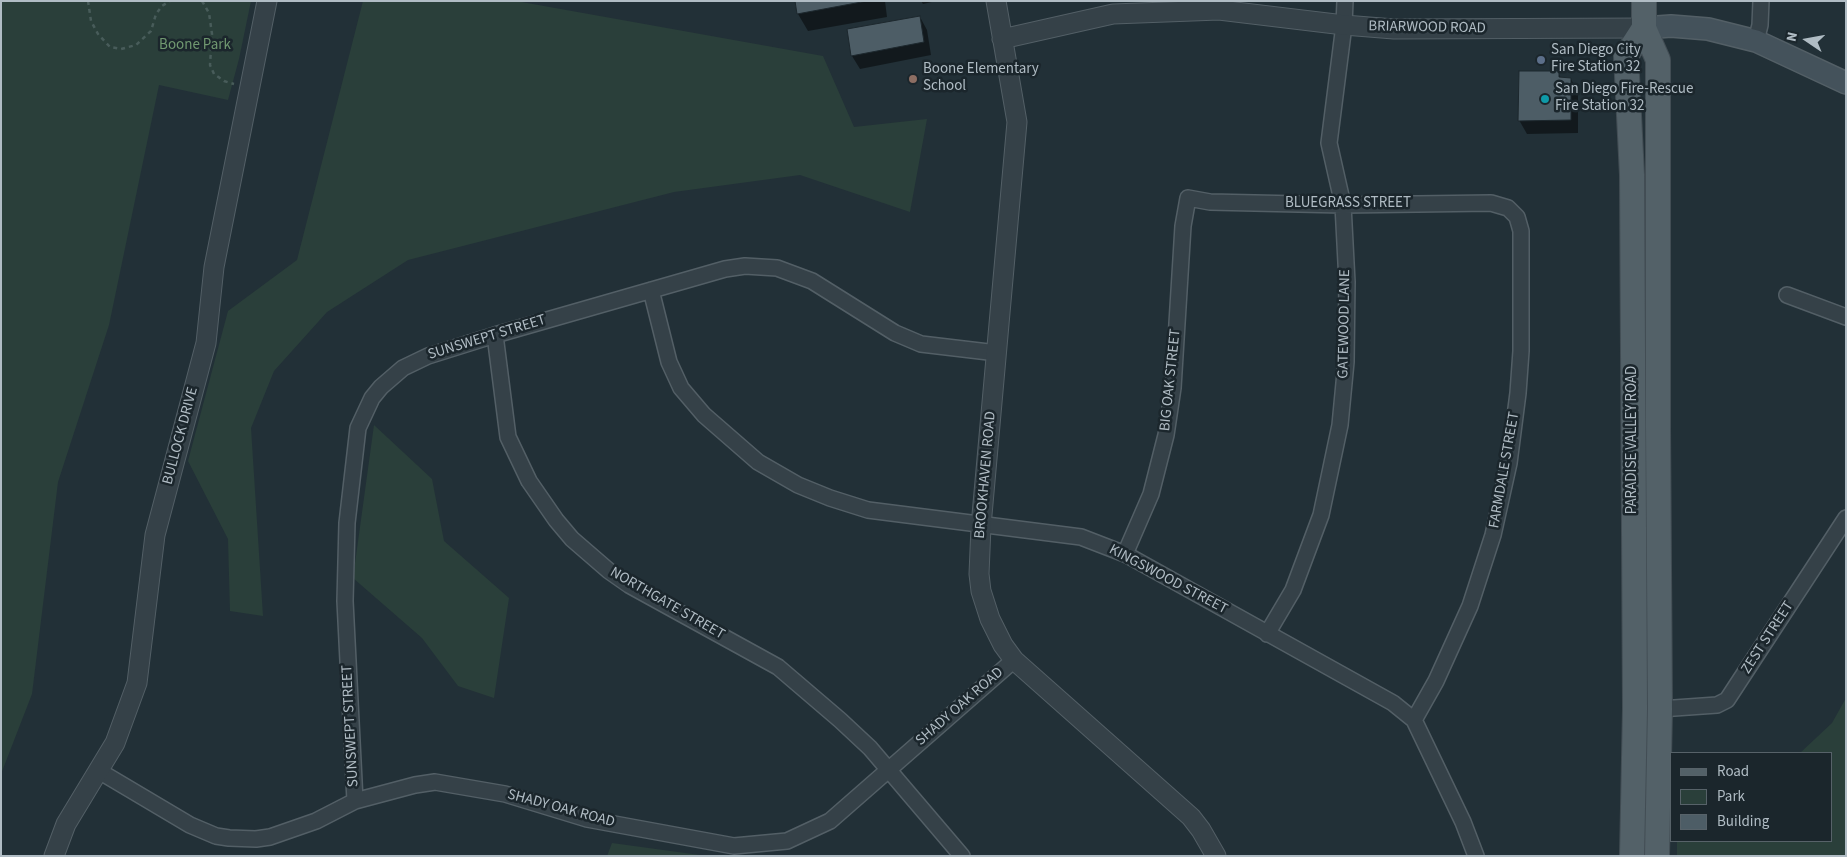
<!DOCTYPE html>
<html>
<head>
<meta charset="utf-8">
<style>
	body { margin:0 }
	#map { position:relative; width:1847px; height:857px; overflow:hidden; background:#223037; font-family:"Source Sans 3",sans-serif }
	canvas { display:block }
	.frame { position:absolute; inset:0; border:2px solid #b0bcc4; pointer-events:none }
	.legend { position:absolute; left:1670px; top:752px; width:162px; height:90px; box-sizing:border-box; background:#1b262c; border:1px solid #576269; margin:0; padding:6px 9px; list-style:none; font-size:15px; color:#b0bcc4 }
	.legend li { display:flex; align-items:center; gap:10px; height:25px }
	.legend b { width:25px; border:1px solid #576269 }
	.north { position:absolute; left:1782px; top:15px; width:50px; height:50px; -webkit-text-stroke:4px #1b262c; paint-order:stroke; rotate:282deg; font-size:14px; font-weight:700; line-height:20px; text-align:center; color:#b0bcc4 }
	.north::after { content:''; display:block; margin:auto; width:18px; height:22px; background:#b0bcc4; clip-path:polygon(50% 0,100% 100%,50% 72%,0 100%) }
</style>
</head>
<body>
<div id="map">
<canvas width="1847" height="857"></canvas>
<div class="frame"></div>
<ul class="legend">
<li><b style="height:6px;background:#536168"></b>Road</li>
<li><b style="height:14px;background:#2a3f3a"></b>Park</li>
<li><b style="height:14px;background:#4d5d66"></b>Building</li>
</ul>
<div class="north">N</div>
</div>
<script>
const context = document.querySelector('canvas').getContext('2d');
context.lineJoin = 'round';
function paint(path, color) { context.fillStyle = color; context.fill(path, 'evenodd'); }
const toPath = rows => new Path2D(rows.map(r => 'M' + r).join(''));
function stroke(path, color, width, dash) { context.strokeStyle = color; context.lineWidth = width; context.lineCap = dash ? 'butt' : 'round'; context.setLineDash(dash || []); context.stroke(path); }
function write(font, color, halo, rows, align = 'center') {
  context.font = font + ' "Source Sans 3",sans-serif'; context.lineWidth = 5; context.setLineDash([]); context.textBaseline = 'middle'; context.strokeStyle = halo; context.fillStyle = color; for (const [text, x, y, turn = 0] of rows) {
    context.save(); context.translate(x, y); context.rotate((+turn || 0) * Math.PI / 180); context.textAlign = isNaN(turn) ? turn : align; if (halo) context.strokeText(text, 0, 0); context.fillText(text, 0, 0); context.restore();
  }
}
paint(toPath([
	[1,1,251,1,239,59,228,100,159,85,109,325,58,482,32,694,1,774],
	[363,1,516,1,823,56,854,127,927,119,910,212,800,175,674,192,408,260,327,312,274,371,251,428,263,616,230,611,228,539,188,461,228,311,297,260],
	[374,425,432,479,444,541,509,598,494,698,458,686,422,638,353,578],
	[1846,698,1846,856,1677,856,1677,841,1831,841,1831,753,1800,753,1832,723],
	[612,843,707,856,607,856]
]), '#2a3f3a');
paint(toPath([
	[796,1,885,1,887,17,808,31,798,14],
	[921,1,936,1,923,4],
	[920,17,927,30,931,55,860,69,852,56],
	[1558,73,1561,78,1571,79,1578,93,1578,133,1527,134,1519,120]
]), '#0007');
const building = toPath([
	[795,1,867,1,797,14,795,1],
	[920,16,924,42,851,56,847,29,920,16],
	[1519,71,1559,71,1559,77,1571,78,1571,120,1518,121,1519,71]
]);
paint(building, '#4d5d66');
stroke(building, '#1d282e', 1);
const minor = toPath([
	[1756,41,1760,25,1761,1],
	[651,290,669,362,681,388,704,415,758,462,798,485,830,498,868,510,1081,537,1125,554,1393,703,1414,720,1463,822,1476,856],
	[1787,295,1846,317],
	[495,335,508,437,529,481,556,520,572,539,609,571,629,585,778,667,840,720,870,748,962,856],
	[1125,554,1151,494,1166,435,1173,388,1183,226,1188,198,1210,202,1343,205,1491,203,1508,208,1517,217,1521,231,1521,351,1518,393,1509,463,1493,535,1470,606,1436,681,1414,720],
	[1267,634,1293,590,1321,515,1340,425,1346,362,1347,282,1343,205,1329,143,1344,25,1345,1],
	[1660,709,1717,705,1727,700,1846,518],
	[99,771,190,825,216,836,229,838,256,839,270,837,316,821,355,801,415,785,435,782,505,794,587,819,734,846,787,841,830,821,1014,660],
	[355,801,345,601,347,523,358,428,372,398,381,387,403,368,428,356,495,335,725,269,745,266,777,268,812,281,895,333,921,344,997,353]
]);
const tertiary = toPath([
	[996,1,1017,122,981,526,979,574,981,591,990,619,1003,645,1014,660,1191,817,1201,830,1216,856],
	[1002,39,1113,14,1219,10,1344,25,1394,29,1644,28],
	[54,856,66,824,115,743,137,683,155,535,206,343,214,267,267,1]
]);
const secondary = toPath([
	[1644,28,1671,26,1708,29,1756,41,1846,83]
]);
const primary = toPath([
	[1644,1,1644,28,1658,60,1658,427,1660,709,1657,856],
	[1632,856,1635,709,1632,175,1626,56,1644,28]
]);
stroke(minor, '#535f66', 18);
stroke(tertiary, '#535f66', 21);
stroke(secondary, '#535f66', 24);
stroke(primary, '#424d54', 26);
stroke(toPath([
	[88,1,91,21,98,34,110,47,121,49,136,45,151,31,156,14,162,6,170,1],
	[202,1,209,13,212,34,210,65,214,74,224,81,234,84]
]), '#485c5a', 2.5, [4, 4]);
stroke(minor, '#354148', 15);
stroke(tertiary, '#354148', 19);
stroke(secondary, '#44525b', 21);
stroke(primary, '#536168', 24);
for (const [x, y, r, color] of [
	[1541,60,5,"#5c6f8a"],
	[913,79,5,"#8d6e63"],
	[1545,99,5,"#0f9aa8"]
]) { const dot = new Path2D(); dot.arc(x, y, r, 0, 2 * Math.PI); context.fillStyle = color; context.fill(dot); stroke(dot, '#1b262c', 2); }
write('15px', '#b0bcc4', '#1b262c', [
	["BRIARWOOD ROAD",1427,28,1],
	["BLUEGRASS STREET",1348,204],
	["GATEWOOD LANE",1345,324,-89],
	["SUNSWEPT STREET",487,338,-17],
	["BIG OAK STREET",1171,380,-84],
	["BULLOCK DRIVE",181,436,-75],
	["PARADISE VALLEY ROAD",1633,440,-90],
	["FARMDALE STREET",1505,470,-80],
	["BROOKHAVEN ROAD",986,475,-85],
	["KINGSWOOD STREET",1168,580,28],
	["NORTHGATE STREET",667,604,30],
	["ZEST STREET",1768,638,-57],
	["SHADY OAK ROAD",960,707,-41],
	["SUNSWEPT STREET",351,726,-93],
	["SHADY OAK ROAD",561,809,15]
]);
write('15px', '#709870', '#1b262c', [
	["Boone Park",195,46]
]);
write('15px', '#b0bcc4', '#1b262c', [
	["San Diego City",1551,51],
	["Fire Station 32",1551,68],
	["Boone Elementary",923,70],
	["School",923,87],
	["San Diego Fire-Rescue",1555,90],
	["Fire Station 32",1555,107]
], 'left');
</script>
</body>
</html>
